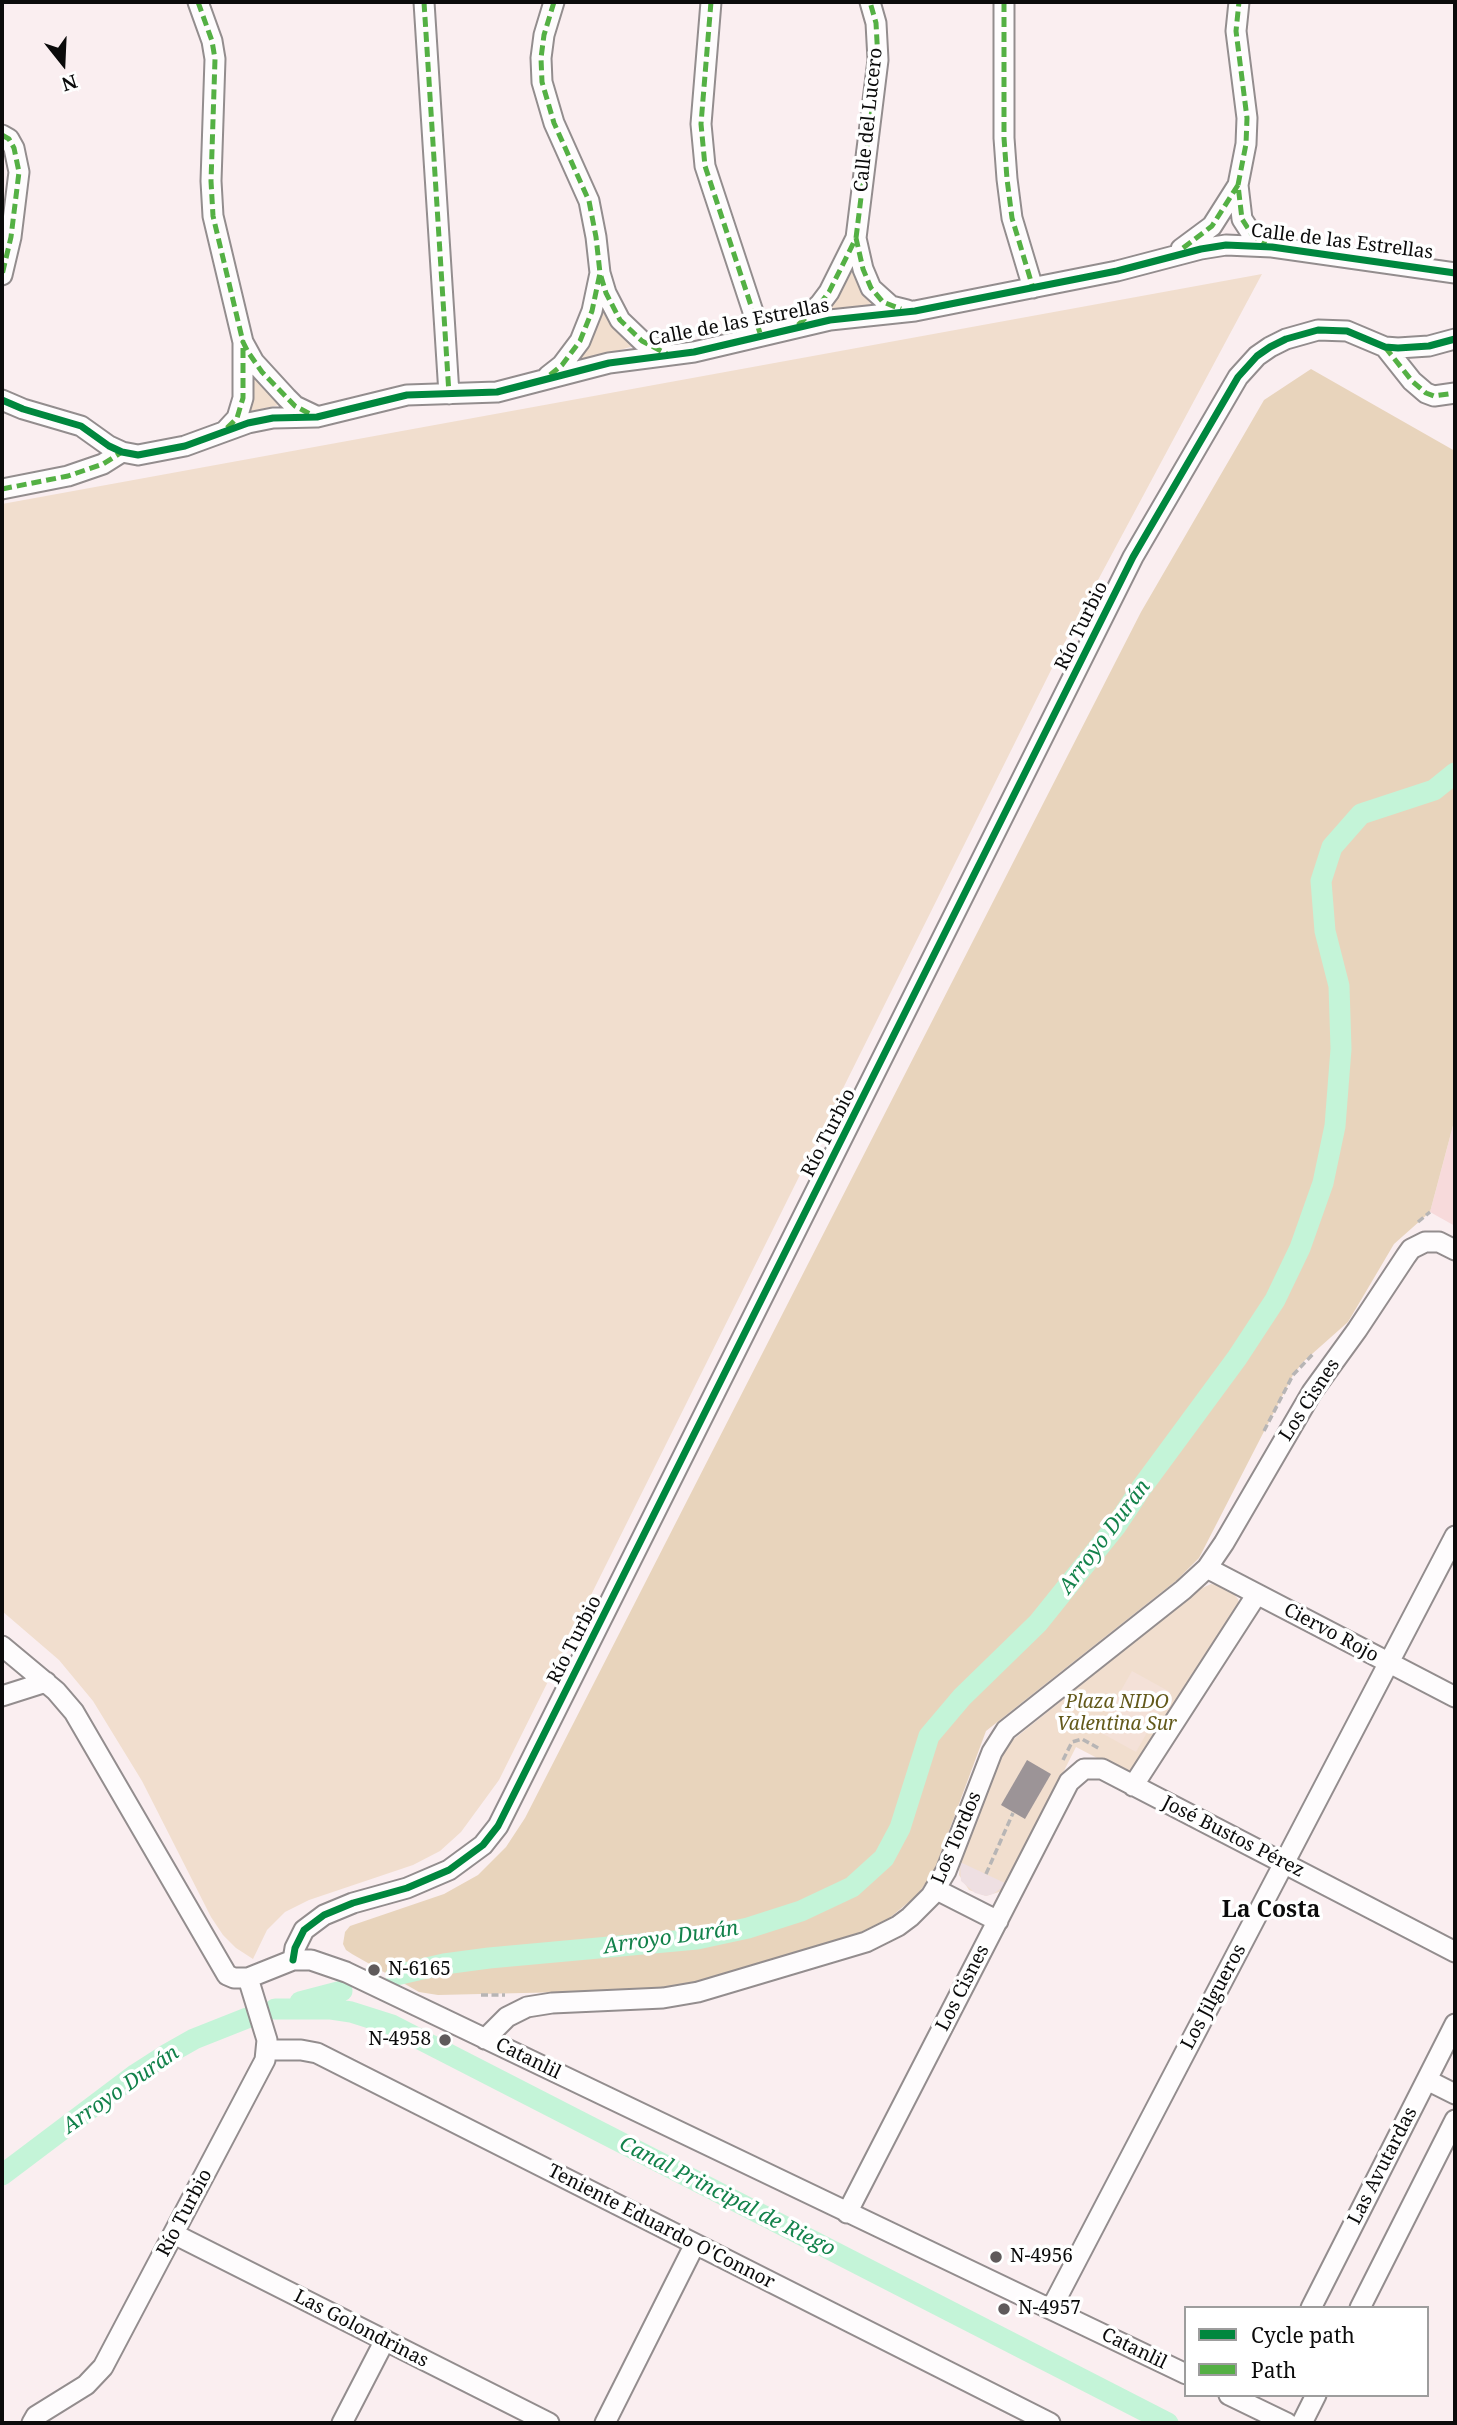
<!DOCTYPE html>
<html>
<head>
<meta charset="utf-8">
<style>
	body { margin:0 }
	#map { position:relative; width:1457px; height:2425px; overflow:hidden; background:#faeef0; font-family:"Noto Serif",serif }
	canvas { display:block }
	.frame { position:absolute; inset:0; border:4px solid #0b0b0b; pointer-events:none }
	.legend { position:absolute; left:1184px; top:2306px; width:245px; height:91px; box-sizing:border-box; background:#fff; border:2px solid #9d9d9d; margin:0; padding:9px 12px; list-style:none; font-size:21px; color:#0b0b0b }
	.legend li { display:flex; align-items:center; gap:14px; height:35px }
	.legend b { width:35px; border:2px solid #9d9d9d }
	.north { position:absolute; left:28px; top:28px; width:70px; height:70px; -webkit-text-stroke:5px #fff; paint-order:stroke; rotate:162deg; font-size:19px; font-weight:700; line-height:28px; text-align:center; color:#0b0b0b }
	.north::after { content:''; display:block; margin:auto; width:24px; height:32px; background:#0b0b0b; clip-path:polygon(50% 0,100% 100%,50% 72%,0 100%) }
</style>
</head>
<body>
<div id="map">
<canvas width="1457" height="2425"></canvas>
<div class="frame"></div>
<ul class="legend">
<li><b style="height:9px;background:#00873e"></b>Cycle path</li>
<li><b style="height:9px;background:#54b044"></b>Path</li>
</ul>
<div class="north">N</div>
</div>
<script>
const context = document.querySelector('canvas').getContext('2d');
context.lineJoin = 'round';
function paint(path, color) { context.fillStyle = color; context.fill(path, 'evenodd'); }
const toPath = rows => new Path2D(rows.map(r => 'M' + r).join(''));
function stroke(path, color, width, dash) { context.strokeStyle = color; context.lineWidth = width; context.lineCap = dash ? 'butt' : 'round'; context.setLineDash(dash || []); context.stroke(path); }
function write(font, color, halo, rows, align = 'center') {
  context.font = font + ' "Noto Serif",serif'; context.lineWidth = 7; context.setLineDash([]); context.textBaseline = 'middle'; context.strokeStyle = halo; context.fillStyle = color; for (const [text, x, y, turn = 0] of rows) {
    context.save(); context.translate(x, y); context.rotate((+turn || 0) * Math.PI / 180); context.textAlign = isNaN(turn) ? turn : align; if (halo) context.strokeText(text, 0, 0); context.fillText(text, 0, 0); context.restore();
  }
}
paint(toPath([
	[1455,1118,1455,1226,1430,1212]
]), '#f7dadb');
paint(toPath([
	[852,263,866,295,873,305,824,310],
	[1262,274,1068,636,499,1780,461,1832,440,1851,413,1865,309,1900,285,1912,267,1930,253,1959,236,1948,223,1935,211,1917,142,1781,93,1701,59,1660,2,1611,2,504],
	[601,299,634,346,573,363],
	[252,369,284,404,247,412,252,399],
	[1211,1584,1222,1586,1232,1592,1238,1599,1240,1606,1132,1771,1120,1770,1076,1747,1007,1884,999,1892,986,1896,969,1890,959,1875,960,1862,999,1760,1009,1743,1200,1589]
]), '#f1dece');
paint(toPath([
	[1311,369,1455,451,1455,1118,1430,1212,1394,1244,1348,1322,1303,1362,1293,1375,1199,1558,1177,1580,986,1731,933,1874,916,1896,880,1926,868,1932,688,1985,652,1990,438,1995,419,1992,352,1954,346,1950,343,1944,345,1932,350,1926,444,1894,478,1875,506,1847,525,1818,1141,612,1264,400]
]), '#e8d4bc');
paint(toPath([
	[1132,1671,1170,1692,1136,1752,1098,1731]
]), '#f4e1d8');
paint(toPath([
	[960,1862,1007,1884,993,1894,986,1896,975,1893,961,1881]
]), '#eedfe2');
stroke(toPath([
	[396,1975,444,1964,489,1958,697,1939,748,1928,801,1911,852,1887,884,1858,900,1828,929,1736,962,1697,1038,1623,1116,1526,1142,1487,1237,1358,1275,1300,1300,1248,1323,1183,1335,1126,1341,1049,1339,986,1325,931,1321,881,1332,847,1361,814,1434,790,1455,773],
	[300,2002,342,1991],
	[275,2009,331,2009,351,2012,392,2025,1168,2423],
	[2,2175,136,2074,164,2056,194,2039,247,2018]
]), '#c4f4d8', 21);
paint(toPath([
	[1027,1760,1051,1774,1025,1819,1001,1805]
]), '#9c9497');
const minor = toPath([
	[198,2,212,41,215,59,211,181,213,216,243,342],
	[424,2,449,394],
	[554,2,544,35,541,58,542,82,554,123,589,201,596,237,600,273],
	[711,2,701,124,705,166,761,336],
	[1004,2,1004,138,1007,179,1012,218,1033,288],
	[2,135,9,139,14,148,19,172,11,237,2,275],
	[1238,185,1246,144,1247,118,1236,31,1239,2],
	[856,238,878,60,876,23,870,2],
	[1181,249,1212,226,1238,185,1242,219,1253,236,1268,245],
	[796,326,820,304,829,292,856,238,863,269,871,288,891,306,907,310],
	[1385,347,1412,381,1426,393,1434,396,1455,393],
	[548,376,562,365,580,341,592,311,600,273,606,293,620,320,642,341,670,355],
	[2,400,23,409,81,426,109,446,122,452,138,455,185,446,248,423,273,418,317,417,407,395,497,392,609,363,694,352,830,320,915,311,1117,271,1201,249,1226,245,1272,247,1455,273],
	[225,431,237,418,243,398,243,342,254,362,287,398,295,406,316,416],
	[2,489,68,476,103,464,122,452],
	[1207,1568,1455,1697],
	[2,1646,56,1691,74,1712,227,1975,234,1978,248,1978,293,1960,311,1960,346,1972,1186,2374],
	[2,1696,46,1682],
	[1133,1786,1257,1594],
	[935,1889,998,1921],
	[293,1960,295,1948,304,1930,324,1915,353,1903,407,1888,449,1870,483,1845,498,1826,1133,557,1238,377,1257,356,1270,347,1286,339,1318,330,1347,331,1385,347,1398,348,1429,346,1455,339],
	[485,2039,507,2017,527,2007,552,2003,663,1998,698,1992,866,1942,898,1926,910,1917,931,1896,946,1871,992,1752,1006,1730,1183,1590,1207,1568,1224,1543,1312,1392,1357,1330,1406,1256,1411,1249,1425,1242,1439,1242,1455,1250],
	[267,2050,301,2050,317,2053,1050,2423],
	[1427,2080,1455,2094],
	[847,2213,1069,1782,1084,1769,1102,1769,1455,1952],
	[174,2234,549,2423],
	[1311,2308,1455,2024],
	[1360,2308,1455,2120],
	[1051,2309,1455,1536],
	[1229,2395,1287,2423],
	[32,2423,36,2416,86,2385,103,2367,265,2060,267,2040,248,1978],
	[342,2423,385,2340],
	[605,2423,695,2244],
	[1302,2423,1316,2395]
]);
stroke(minor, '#938d8e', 23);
stroke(toPath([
	[1418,1222,1430,1212],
	[1264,1431,1293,1375,1314,1353],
	[1063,1760,1072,1742,1082,1739,1100,1749],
	[986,1874,1013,1813],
	[481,1995,505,1995]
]), '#b7b5b5', 3.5, [7, 3.5]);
stroke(minor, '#fefcfd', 19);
stroke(toPath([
	[198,2,212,41,215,59,211,181,213,216,243,342],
	[424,2,449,394],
	[554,2,544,35,541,58,542,82,554,123,589,201,596,237,600,273],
	[711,2,701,124,705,166,761,336],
	[1004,2,1004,138,1007,179,1012,218,1033,288],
	[2,135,9,139,14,148,19,172,11,237,2,275],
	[1238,185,1246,144,1247,118,1236,31,1239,2],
	[856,238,878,60,876,23,870,2],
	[1183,248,1212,226,1238,185,1242,219,1253,236,1266,244],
	[798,325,820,304,829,292,856,238,863,269,871,288,883,302,901,309],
	[1385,347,1412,381,1426,393,1434,396,1455,393],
	[550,375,562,365,580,341,592,311,600,273,606,293,620,320,642,341,667,354],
	[227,428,237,418,243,398,243,342,248,352,262,372,295,406,310,414],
	[2,489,68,476,103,464,122,452]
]), '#54b044', 5, [10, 5]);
stroke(toPath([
	[2,400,23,409,81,426,109,446,122,452,138,455,185,446,248,423,273,418,317,417,407,395,497,392,609,363,694,352,830,320,915,311,1117,271,1201,249,1226,245,1272,247,1455,273],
	[293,1960,295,1948,304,1930,324,1915,353,1903,407,1888,449,1870,483,1845,498,1826,1133,557,1238,377,1257,356,1270,347,1286,339,1318,330,1347,331,1385,347,1398,348,1429,346,1455,339]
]), '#00873e', 7);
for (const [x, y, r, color] of [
	[374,1970,7,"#5f5a5b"],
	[445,2040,7,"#5f5a5b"],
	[996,2257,7,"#5f5a5b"],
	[1004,2309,7,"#5f5a5b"]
]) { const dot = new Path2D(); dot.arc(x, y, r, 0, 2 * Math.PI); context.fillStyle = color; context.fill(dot); stroke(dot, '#fff', 2.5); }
write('19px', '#0b0b0b', '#fff', [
	["Calle del Lucero",869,120,-84],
	["Calle de las Estrellas",1342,242,7],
	["Calle de las Estrellas",739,323,-11],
	["Río Turbio",1082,626,-64],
	["Río Turbio",829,1133,-63],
	["Los Cisnes",1310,1400,-57],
	["Ciervo Rojo",1331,1633,28],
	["Río Turbio",575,1640,-63],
	["José Bustos Pérez",1233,1837,27],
	["Los Tordos",957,1838,-67],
	["Los Cisnes",963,1988,-63],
	["Los Jilgueros",1214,1997,-62],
	["Catanlil",528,2059,26],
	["Las Avutardas",1383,2166,-63],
	["Río Turbio",185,2213,-62],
	["Teniente Eduardo O'Connor",661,2227,27],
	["Las Golondrinas",361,2329,27],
	["Catanlil",1134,2349,26]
]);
write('italic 19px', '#63591b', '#fff', [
	["Plaza NIDO",1117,1703],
	["Valentina Sur",1117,1725]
]);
write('19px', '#0b0b0b', '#fff', [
	["N-6165",388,1970],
	["N-4958",431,2040,"right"],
	["N-4956",1010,2257],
	["N-4957",1018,2309]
], 'left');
write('italic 21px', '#13824b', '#fff', [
	["Arroyo Durán",1105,1537,-53],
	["Arroyo Durán",671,1938,-8],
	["Arroyo Durán",121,2090,-35],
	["Canal Principal de Riego",727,2197,27]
]);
write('bold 23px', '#0b0b0b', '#fff', [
	["La Costa",1271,1910]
]);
</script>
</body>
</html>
